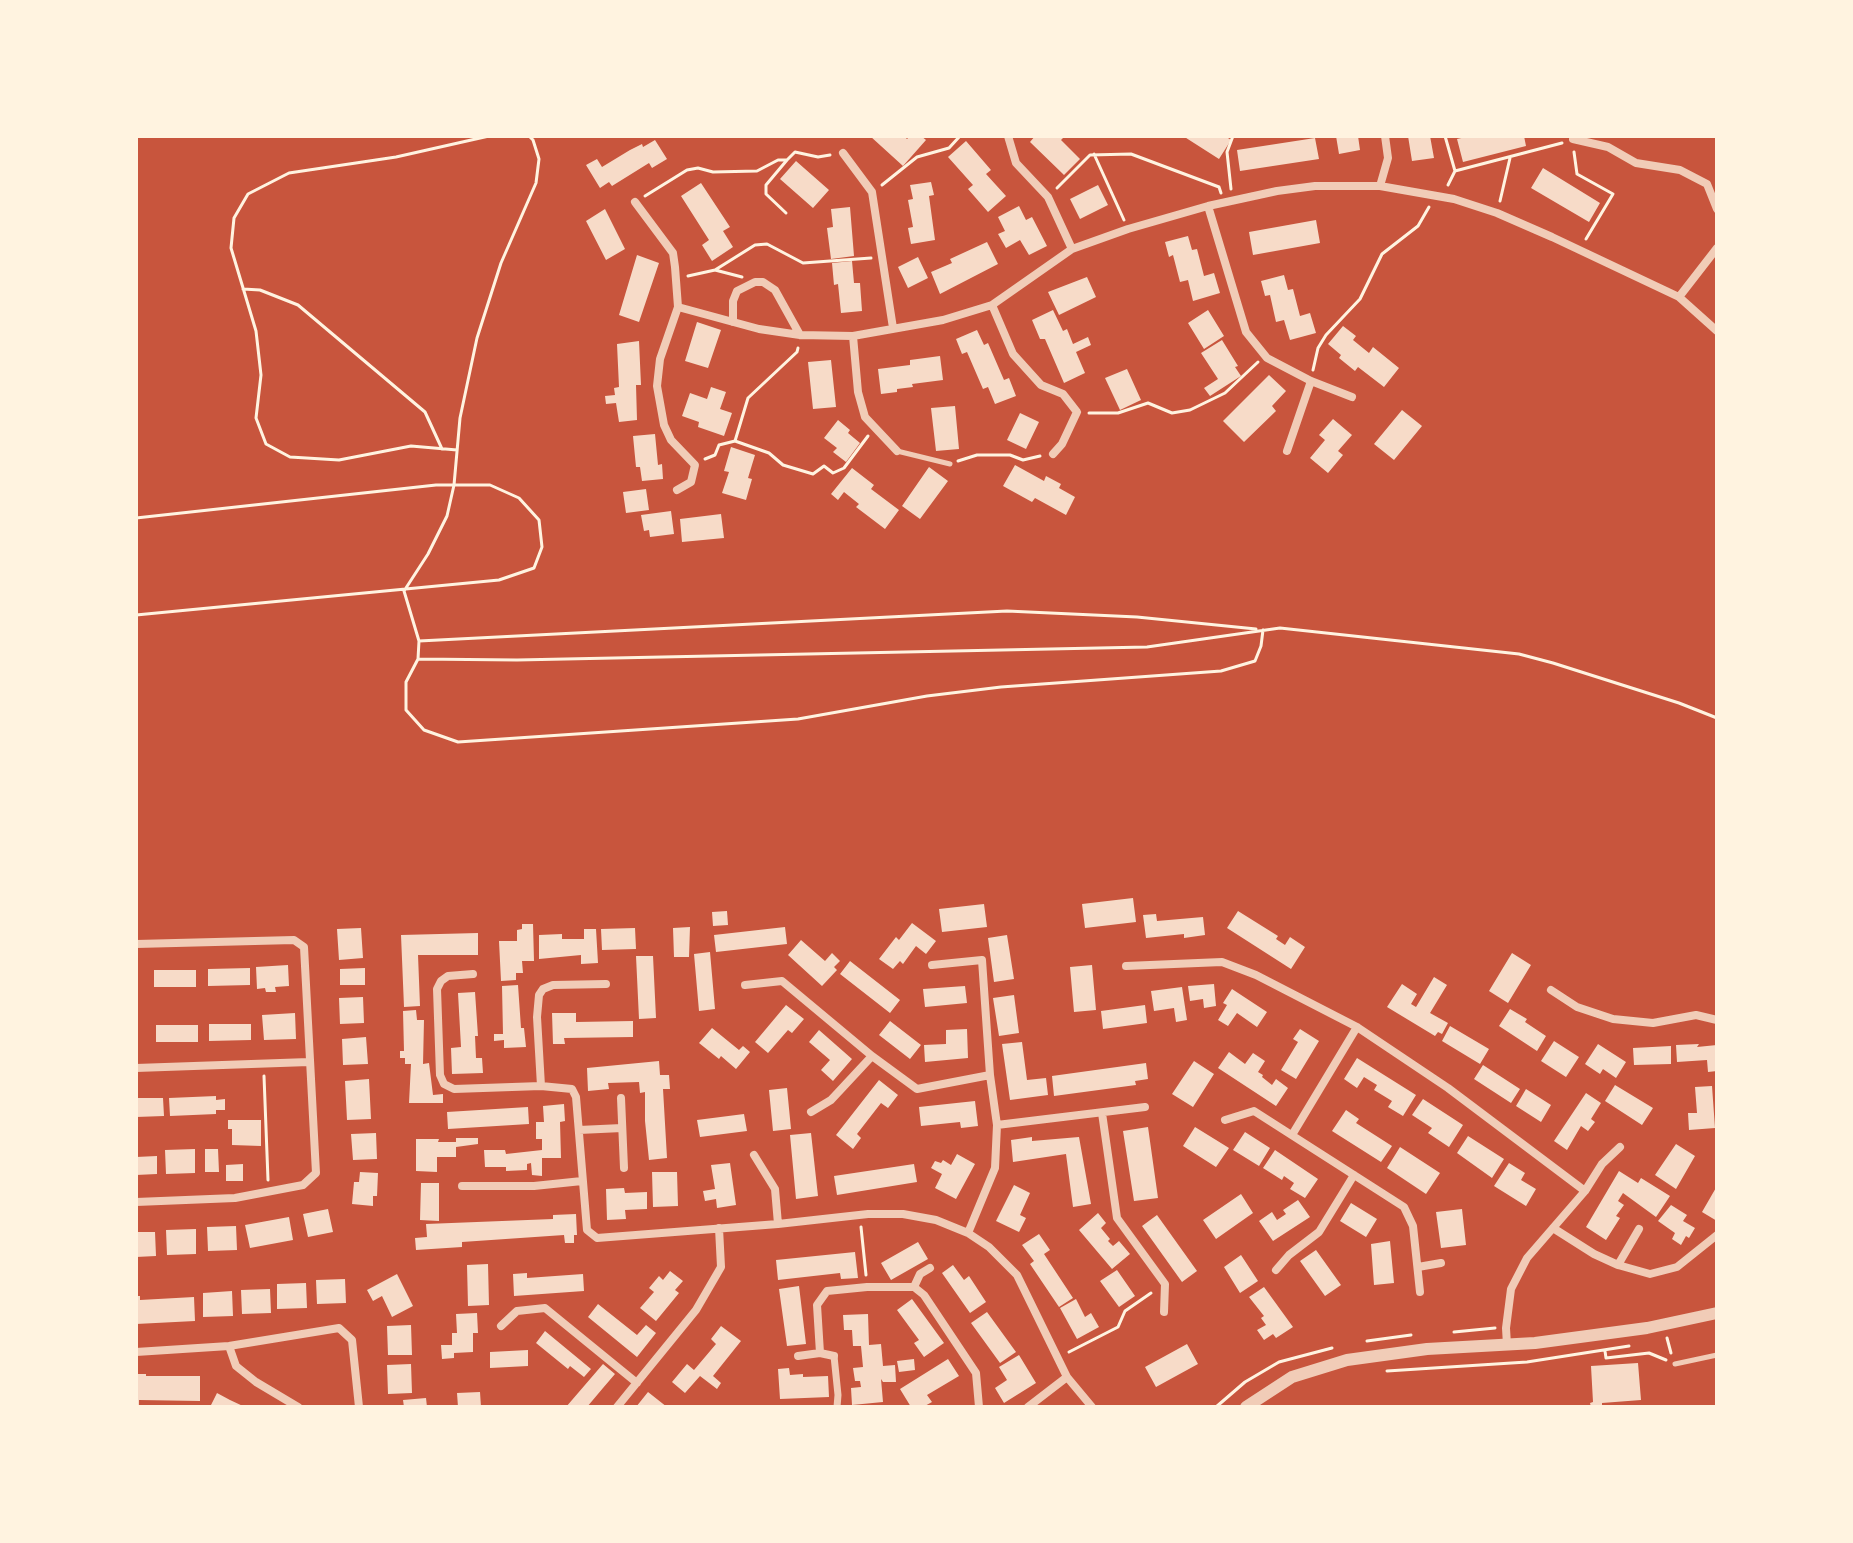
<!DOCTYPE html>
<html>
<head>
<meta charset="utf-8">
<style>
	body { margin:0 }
	#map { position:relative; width:1853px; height:1543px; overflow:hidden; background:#c8553d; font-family:Rubik,sans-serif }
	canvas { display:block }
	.frame { position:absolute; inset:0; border:138px solid #fff3e0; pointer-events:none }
</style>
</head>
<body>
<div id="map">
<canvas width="1853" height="1543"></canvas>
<div class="frame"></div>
</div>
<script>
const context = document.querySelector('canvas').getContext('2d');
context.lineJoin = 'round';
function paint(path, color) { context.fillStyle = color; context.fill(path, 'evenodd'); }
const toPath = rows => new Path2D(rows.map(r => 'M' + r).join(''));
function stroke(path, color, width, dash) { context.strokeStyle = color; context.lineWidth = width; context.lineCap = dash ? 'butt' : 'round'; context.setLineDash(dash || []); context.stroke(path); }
paint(toPath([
	[870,136,904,136,907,139,910,136,921,136,926,140,903,166],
	[1035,136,1062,136,1063,138,1061,140,1080,159,1064,175,1030,142],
	[1183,136,1225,136,1231,140,1219,159],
	[1336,136,1358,136,1360,150,1339,154],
	[1408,136,1430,136,1434,158,1412,161],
	[1470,136,1524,136,1526,146,1463,162,1457,139],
	[1315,138,1319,159,1240,171,1237,150],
	[655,140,667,159,652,168,649,163,612,186,609,182,600,188,586,165,597,159,602,167,630,150,642,144,643,147],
	[966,141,991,170,986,174,1006,196,988,212,968,189,973,185,948,157],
	[796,161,829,190,813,208,780,179],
	[1543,168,1600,203,1589,222,1531,188],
	[931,182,934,195,929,196,935,240,911,244,908,228,913,227,908,200,913,199,910,185],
	[701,183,730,227,723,231,733,247,712,261,702,245,709,240,681,196],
	[1098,185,1108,205,1080,219,1070,199],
	[1019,206,1026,220,1032,217,1047,246,1029,255,1020,240,1006,248,998,234,1005,231,998,217],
	[850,207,854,256,831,259,827,228,833,227,831,209],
	[605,209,625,249,606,260,586,221],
	[1316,220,1320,243,1253,255,1249,232],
	[1188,236,1192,250,1197,249,1204,276,1214,273,1220,293,1193,301,1188,280,1180,282,1173,255,1169,257,1165,242],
	[987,242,998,264,940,294,931,272,952,263,950,259],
	[637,255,659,263,639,322,619,315],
	[918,257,928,278,908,288,898,267],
	[852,261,854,283,860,283,862,311,841,313,838,284,834,285,832,263],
	[1284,275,1288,290,1293,289,1300,316,1310,313,1316,333,1290,340,1284,320,1276,322,1270,295,1265,296,1261,281],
	[1087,277,1096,297,1059,315,1048,292],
	[1053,310,1063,331,1067,329,1073,344,1088,337,1091,345,1076,352,1085,373,1064,383,1045,339,1040,339,1032,320],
	[1208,310,1224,336,1204,349,1188,323],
	[697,322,721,330,708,368,685,361],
	[1343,326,1356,336,1353,340,1369,353,1373,347,1399,368,1384,387,1358,367,1355,371,1339,358,1341,355,1328,344],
	[977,330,984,345,988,343,1004,380,1009,378,1016,396,995,404,988,387,983,389,967,352,962,354,956,339],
	[1222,340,1238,366,1235,367,1241,376,1210,396,1204,388,1218,379,1201,353],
	[639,341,641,385,636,385,637,420,619,422,616,403,606,404,605,396,615,395,614,388,619,387,617,344],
	[940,356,943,380,912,384,913,387,897,389,897,392,881,394,878,369,910,365,910,360],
	[831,360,836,407,813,409,808,362],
	[1127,369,1141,400,1120,410,1105,378],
	[1269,375,1286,391,1272,406,1276,411,1244,442,1223,421],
	[711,387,726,392,720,409,732,413,724,436,698,427,699,422,682,416,690,393,707,399],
	[955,406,959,449,936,451,931,408],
	[1402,410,1422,426,1394,460,1374,444],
	[1020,413,1039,422,1026,449,1007,440],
	[1333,419,1352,435,1338,451,1343,455,1328,473,1310,458,1325,440,1319,435],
	[838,420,850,430,848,433,860,443,846,462,833,452,837,448,824,438],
	[655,434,658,465,662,464,663,479,642,481,640,467,636,467,633,436],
	[731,447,755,455,748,478,752,479,746,500,722,493,729,472,724,471],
	[1015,465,1044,481,1046,476,1061,484,1059,488,1075,497,1066,515,1035,498,1032,502,1003,486],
	[929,467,948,481,920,519,902,506],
	[852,468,874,485,871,489,899,510,885,529,856,507,859,504,844,492,838,500,831,494],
	[646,489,649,510,626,513,623,492],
	[671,511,674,534,650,537,649,530,644,531,641,515],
	[721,514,724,538,682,542,680,519],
	[1133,898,1136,922,1085,928,1082,904],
	[984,904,987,927,942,932,939,909],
	[727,911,728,925,713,926,712,912],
	[1238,911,1278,936,1276,939,1285,945,1290,937,1305,947,1291,969,1227,928],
	[1156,914,1157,921,1203,917,1205,935,1184,938,1184,934,1146,938,1143,915],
	[912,923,936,941,926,954,916,946,903,964,900,961,893,969,879,959,896,937,899,940],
	[522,924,533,924,534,961,522,961,523,973,516,973,516,980,501,981,499,941,517,941,517,930,522,929],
	[690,927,689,957,674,957,673,928],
	[785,927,787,944,716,952,714,935],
	[361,928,363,958,339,960,337,929],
	[635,928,636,949,602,950,601,929],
	[584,929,596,929,598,963,581,964,581,955,539,959,539,935,562,934,562,939,584,939],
	[478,933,478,955,418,955,420,1006,404,1007,401,935],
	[1007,935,1014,979,994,982,988,938],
	[801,940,825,961,832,953,840,961,834,967,837,970,822,986,788,955],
	[710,952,715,1009,699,1011,694,954],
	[1512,953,1531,965,1508,1003,1489,991],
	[636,956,653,956,656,1018,639,1019],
	[850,961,900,1000,890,1013,840,974],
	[288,965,289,986,275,987,276,992,266,992,265,988,257,989,256,967],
	[1092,965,1096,1010,1074,1012,1070,967],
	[250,968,250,985,208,986,208,969],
	[365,968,365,985,340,985,340,969],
	[154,970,196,970,196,987,154,987],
	[1434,977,1447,985,1430,1013,1448,1023,1442,1034,1438,1032,1435,1036,1387,1007,1402,984,1417,994,1411,1004,1416,1007],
	[1214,984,1216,1006,1204,1008,1203,999,1190,1001,1188,986],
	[518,985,521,1028,524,1028,526,1047,504,1048,504,1040,494,1041,494,1034,503,1034,502,986],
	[965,986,967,1003,925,1007,923,989],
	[1182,987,1187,1020,1176,1022,1174,1008,1154,1011,1151,991],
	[1232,989,1267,1012,1257,1027,1237,1013,1228,1026,1218,1020,1227,1005,1223,1003],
	[475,992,478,1036,475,1036,476,1058,482,1058,483,1073,452,1074,451,1048,461,1047,458,993],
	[1014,995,1019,1033,999,1036,993,998],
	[363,997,364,1023,340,1024,339,998],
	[786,1005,804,1019,792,1033,788,1030,768,1053,755,1042],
	[1145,1005,1147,1023,1103,1029,1101,1011],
	[1510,1009,1527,1019,1525,1022,1546,1036,1537,1051,1499,1026],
	[416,1010,417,1020,424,1020,423,1064,429,1063,433,1095,443,1094,443,1103,409,1103,411,1064,405,1064,405,1058,400,1058,400,1051,404,1051,403,1011],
	[295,1013,296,1039,264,1040,262,1015],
	[552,1013,576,1013,576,1022,633,1021,633,1037,564,1038,565,1044,553,1044],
	[890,1021,921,1045,910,1059,879,1035],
	[209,1024,251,1024,251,1040,209,1041],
	[156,1025,198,1025,198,1042,156,1042],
	[1450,1026,1489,1049,1480,1064,1442,1041],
	[712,1028,739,1050,743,1046,750,1052,736,1069,721,1056,719,1059,699,1043],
	[967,1029,968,1058,925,1062,924,1045,946,1044,946,1030],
	[1300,1029,1319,1041,1296,1079,1281,1070,1298,1042,1293,1039],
	[819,1030,852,1059,833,1081,821,1070,830,1060,809,1042],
	[366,1037,368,1064,343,1065,342,1039],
	[1554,1041,1579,1057,1566,1077,1541,1061],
	[1022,1042,1027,1080,1046,1078,1048,1095,1010,1100,1002,1044],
	[1598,1044,1626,1062,1616,1078,1603,1069,1600,1074,1585,1064],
	[1699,1044,1697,1047,1717,1045,1717,1071,1708,1072,1707,1060,1677,1062,1676,1045],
	[1671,1046,1671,1064,1634,1065,1633,1048],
	[1229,1052,1245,1064,1253,1053,1265,1061,1258,1072,1263,1075,1262,1077,1272,1085,1276,1079,1288,1088,1276,1106,1218,1068],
	[1357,1058,1416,1095,1403,1116,1388,1107,1392,1101,1374,1090,1377,1085,1364,1077,1357,1088,1344,1079],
	[659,1061,660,1075,669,1075,670,1089,663,1089,667,1158,649,1160,645,1121,645,1092,640,1093,639,1082,608,1083,609,1089,588,1091,587,1068],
	[1194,1061,1214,1074,1193,1107,1172,1094],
	[1146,1063,1148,1079,1135,1081,1136,1085,1054,1096,1052,1076],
	[1483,1065,1520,1089,1511,1103,1474,1079],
	[369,1079,371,1119,347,1120,345,1081],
	[879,1080,898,1095,888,1108,881,1103,857,1134,861,1138,853,1149,836,1135],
	[1615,1085,1653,1108,1642,1125,1605,1101],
	[1712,1086,1715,1128,1689,1130,1688,1113,1697,1113,1695,1087],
	[787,1088,791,1129,773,1131,769,1090],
	[1526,1089,1551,1105,1541,1122,1516,1106],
	[1586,1093,1601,1103,1591,1119,1595,1122,1588,1131,1581,1126,1567,1150,1554,1141],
	[216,1096,216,1100,225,1099,225,1110,216,1110,216,1114,170,1116,169,1098],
	[136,1098,163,1098,164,1116,136,1117],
	[1423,1099,1463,1125,1449,1147,1428,1133,1432,1128,1412,1115],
	[975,1101,978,1126,961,1128,960,1122,921,1126,919,1107],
	[564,1104,565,1121,560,1122,561,1158,542,1158,542,1176,532,1175,531,1163,527,1164,527,1170,506,1171,506,1167,485,1167,484,1150,505,1150,506,1154,542,1150,542,1139,536,1139,536,1122,544,1122,543,1106],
	[528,1107,529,1124,448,1129,447,1112],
	[1346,1110,1359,1119,1356,1123,1392,1146,1381,1162,1332,1131],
	[744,1114,747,1131,700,1137,697,1120],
	[228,1120,261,1120,261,1146,232,1145,232,1129,228,1129],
	[1148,1127,1158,1198,1134,1201,1123,1131],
	[1195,1127,1229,1148,1216,1167,1183,1146],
	[1245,1132,1270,1148,1259,1166,1233,1150],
	[376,1133,377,1159,353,1160,351,1134],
	[811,1133,818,1196,796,1199,790,1135],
	[1468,1136,1504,1159,1492,1178,1457,1153],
	[1032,1137,1032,1141,1079,1137,1091,1204,1073,1207,1066,1154,1013,1162,1011,1140],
	[456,1138,478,1138,478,1144,456,1147,456,1157,437,1157,437,1172,416,1171,416,1139,439,1139,438,1142,456,1142],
	[1676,1144,1695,1156,1676,1189,1655,1175],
	[1400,1147,1440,1173,1426,1194,1387,1168],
	[195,1149,195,1173,166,1174,165,1150],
	[205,1149,218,1149,219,1172,205,1172],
	[1275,1150,1318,1179,1305,1198,1290,1189,1294,1183,1284,1176,1282,1180,1263,1168],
	[957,1154,975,1164,956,1199,935,1188,942,1174,931,1168,935,1161,941,1163,943,1160,951,1165],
	[157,1156,157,1174,136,1175,136,1157],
	[730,1163,736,1205,717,1208,716,1199,705,1201,703,1191,715,1189,711,1165],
	[1509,1163,1525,1173,1521,1180,1536,1189,1526,1206,1494,1186],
	[243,1164,243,1181,226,1181,226,1165],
	[914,1164,917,1182,837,1195,834,1176],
	[1619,1171,1638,1183,1641,1178,1670,1196,1656,1217,1623,1193,1618,1201,1624,1205,1616,1216,1620,1218,1606,1240,1586,1227],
	[360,1172,378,1173,377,1196,373,1196,373,1206,352,1204,354,1182,359,1182],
	[652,1172,677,1172,678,1206,653,1207],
	[421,1183,439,1183,439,1221,420,1220],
	[1014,1185,1030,1193,1020,1215,1026,1218,1019,1232,996,1221],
	[1717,1186,1717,1221,1702,1212],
	[624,1188,625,1193,647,1192,647,1209,625,1210,626,1219,607,1220,606,1189],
	[1241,1194,1253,1213,1216,1239,1203,1220],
	[1298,1200,1310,1217,1273,1241,1259,1221,1272,1212,1277,1220,1286,1214,1283,1210],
	[1351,1203,1377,1219,1366,1237,1340,1221],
	[1671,1205,1687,1215,1683,1221,1695,1228,1689,1238,1686,1236,1681,1245,1672,1239,1675,1233,1658,1221],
	[328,1209,333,1232,308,1237,303,1214],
	[1462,1209,1466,1245,1441,1248,1436,1212],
	[1098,1213,1106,1223,1101,1228,1110,1239,1108,1241,1113,1246,1119,1241,1130,1254,1112,1269,1079,1230],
	[576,1214,577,1235,574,1235,574,1243,565,1243,564,1235,462,1242,462,1247,416,1250,415,1238,427,1237,426,1224,553,1219,553,1215],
	[1157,1215,1197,1271,1182,1282,1142,1226],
	[289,1217,293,1240,250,1248,245,1225],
	[236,1226,237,1250,208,1251,207,1227],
	[196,1229,196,1254,167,1255,166,1230],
	[136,1232,155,1232,156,1256,136,1257],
	[1039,1234,1050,1250,1044,1254,1073,1298,1059,1307,1030,1264,1034,1261,1022,1245],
	[1390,1241,1394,1283,1374,1285,1371,1244],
	[918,1242,928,1259,891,1280,881,1263],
	[1316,1250,1341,1285,1325,1296,1300,1261],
	[855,1252,858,1278,841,1279,840,1273,778,1280,776,1260],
	[1241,1255,1258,1281,1240,1293,1224,1267],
	[488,1264,489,1305,468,1306,467,1265],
	[953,1265,964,1280,969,1276,986,1302,970,1313,942,1273],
	[1117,1270,1135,1296,1119,1307,1100,1281],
	[670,1271,683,1281,675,1290,679,1293,656,1321,640,1308,654,1292,649,1288,659,1276,663,1280],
	[527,1273,527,1278,583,1274,584,1291,514,1296,513,1274],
	[397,1274,413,1306,392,1317,382,1296,373,1301,367,1290],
	[345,1279,346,1303,317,1304,316,1280],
	[306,1283,307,1308,277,1309,277,1284],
	[799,1286,806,1344,787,1346,779,1289],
	[1264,1287,1293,1327,1276,1338,1273,1334,1264,1340,1257,1330,1266,1325,1261,1318,1264,1316,1249,1297],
	[270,1289,271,1313,242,1314,241,1290],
	[232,1291,233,1316,203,1317,203,1293],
	[136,1296,140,1296,140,1300,194,1297,195,1321,136,1324],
	[912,1299,944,1343,924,1357,914,1343,919,1340,897,1310],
	[1076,1299,1085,1317,1091,1313,1099,1327,1077,1339,1060,1308],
	[598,1304,637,1335,646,1325,656,1333,637,1357,588,1317],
	[987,1312,1016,1352,1000,1363,971,1323],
	[477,1313,478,1333,473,1333,473,1352,454,1353,454,1358,442,1359,441,1345,452,1345,452,1333,457,1333,456,1314],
	[868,1314,869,1345,881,1344,883,1366,895,1365,896,1382,883,1382,881,1379,883,1402,852,1405,851,1388,861,1387,860,1381,855,1381,853,1368,863,1367,861,1346,853,1346,852,1330,844,1330,843,1315],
	[411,1325,412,1355,388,1355,387,1326],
	[721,1326,741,1341,713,1376,721,1383,717,1389,700,1376,685,1393,672,1382,687,1364,694,1370,716,1344,711,1339],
	[545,1331,591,1369,584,1377,570,1366,568,1369,536,1343],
	[1187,1344,1198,1364,1156,1387,1145,1367],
	[528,1350,528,1366,490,1368,490,1352],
	[1019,1355,1036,1383,1004,1403,995,1388,1007,1380,999,1367],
	[914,1359,915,1370,899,1372,897,1361],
	[948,1359,959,1376,927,1395,932,1402,923,1407,911,1407,900,1389],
	[1638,1363,1641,1400,1602,1403,1602,1407,1591,1407,1590,1403,1593,1402,1591,1366],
	[411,1364,412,1393,388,1394,387,1365],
	[603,1364,615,1374,603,1388,587,1407,566,1407],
	[789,1368,790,1375,803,1374,803,1377,828,1376,829,1397,780,1399,778,1369],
	[136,1374,146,1374,146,1376,200,1376,200,1401,139,1400,139,1407,136,1407],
	[480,1392,481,1407,458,1407,457,1393],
	[648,1392,667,1407,636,1407],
	[217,1393,230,1400,245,1407,210,1407],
	[426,1398,427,1407,404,1407,403,1400]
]), '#f7dbc8');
stroke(toPath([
	[982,136,997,136],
	[1445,136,1455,171,1448,185],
	[1574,152,1577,174,1613,194,1586,239],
	[1094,154,1124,220],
	[1455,171,1562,143],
	[882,185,917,157,949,148,960,136],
	[1057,188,1090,155,1131,154,1219,187,1221,193],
	[1231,189,1227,152,1233,136],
	[645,196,687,170,698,168,713,172,757,171,778,160,787,160,795,152,818,157,830,155],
	[1500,201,1510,158],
	[786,213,766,194,766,185,787,160],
	[715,270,742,277],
	[688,276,715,270,755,245,767,244,803,263,871,258],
	[243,289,260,290,298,305,425,412,442,449],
	[1313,370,1318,348,1326,335,1360,299,1382,254,1418,226,1429,207],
	[1089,413,1118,413,1148,403,1172,413,1190,410,1225,393,1258,362],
	[735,441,748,398,797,352,798,348],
	[457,450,411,446,339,460,290,457,266,444,256,418,261,375,256,331,231,248,234,218,248,194,289,173,396,157,489,136],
	[705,459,715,455,719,445,735,441,769,453,783,465,813,474,824,466,833,473,844,468,868,436],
	[958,461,977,455,1010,455,1023,460,1040,456],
	[136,518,436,485,490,485,519,498,539,520,542,547,534,568,499,580,136,615],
	[1263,630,1261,646,1255,661,1221,671,1001,687,927,696,798,719,458,742,424,730,406,710,406,682,418,659,517,660,1147,647,1280,628,1519,654,1553,663,1679,703,1717,718],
	[419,641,1007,611,1137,617,1256,629],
	[418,659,419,641,404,591,428,554,447,516,454,485,460,418,477,338,501,263,536,183,539,159,533,140,529,136],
	[264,1076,268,1180],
	[861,1227,866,1275],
	[1454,1332,1495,1328],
	[1667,1338,1671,1353],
	[1367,1341,1411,1335],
	[1605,1351,1606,1358,1649,1353,1666,1360],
	[1069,1352,1118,1327,1125,1311,1151,1293],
	[1387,1371,1527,1362,1629,1346],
	[1216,1407,1245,1382,1279,1362,1332,1348]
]), '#fff3e0', 3);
stroke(toPath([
	[897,451,950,464],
	[1675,1364,1717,1355]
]), '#f1ccb7', 5);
stroke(toPath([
	[834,1356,838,1395,837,1407]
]), '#f1ccb7', 7);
stroke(toPath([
	[1008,136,1016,163,1048,197,1072,249],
	[1573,139,1608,147,1636,163,1680,170,1707,184,1717,209],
	[843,153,872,192,893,328],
	[1380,186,1388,158,1385,136],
	[635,202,673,253,675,267,678,307,660,359,657,386,664,425,671,440,695,465,691,482,677,490],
	[1208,206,1246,332,1267,358,1311,381,1352,397],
	[1679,297,1717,248],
	[992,305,1013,354,1041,385,1063,394,1077,412,1062,444,1053,454],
	[678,307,759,329,800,335,853,336,943,320,992,305,1072,249,1128,229,1208,206,1277,191,1315,186,1380,186,1454,199,1497,213,1552,237,1679,297,1717,331],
	[733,322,733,301,737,291,755,282,763,282,775,290,800,335],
	[853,336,858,392,865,417,897,451],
	[1287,451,1311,381],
	[136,944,294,940,304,947,316,1173,303,1185,235,1198,136,1202],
	[932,965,982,960,990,1075,997,1125,995,1168,968,1233],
	[1126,966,1222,962,1256,975,1357,1027,1448,1088,1585,1191],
	[473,974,448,976,441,981,437,989,440,1075,444,1084,454,1089,541,1086,572,1089,576,1097,587,1230,597,1238,778,1224,868,1214,903,1214,936,1220,968,1233,989,1247,1017,1275,1067,1377,1092,1407],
	[745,985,782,981,872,1056,917,1089,990,1075],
	[1551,990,1577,1007,1613,1019,1653,1023,1696,1015,1717,1020],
	[136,1068,309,1062],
	[541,1086,537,1017,539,995,543,989,553,985,606,984],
	[621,1098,624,1168],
	[811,1112,831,1100,872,1056],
	[1102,1113,1117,1218,1165,1284,1164,1312],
	[1225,1120,1254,1111,1404,1207,1413,1226,1420,1292],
	[997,1125,1145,1107],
	[579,1130,622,1128],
	[1292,1135,1357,1027],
	[754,1155,775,1189,778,1224],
	[462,1186,534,1186,582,1181],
	[1553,1228,1594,1254,1618,1265,1650,1274,1677,1267,1717,1235],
	[1618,1265,1639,1229],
	[1418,1267,1441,1263],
	[1276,1270,1289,1255,1319,1232,1354,1175],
	[914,1287,920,1274,930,1268],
	[501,1326,517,1311,545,1308,637,1383],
	[1507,1345,1506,1328,1511,1289,1527,1258,1585,1191,1602,1164,1620,1147],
	[229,1346,236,1366,256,1382,298,1407],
	[136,1352,229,1346,339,1328,352,1340,359,1407],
	[820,1353,817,1305,827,1291,867,1287,914,1287,924,1295,976,1373,979,1407],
	[798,1356,820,1353,834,1356],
	[617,1407,696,1310,721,1267,719,1228],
	[1028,1407,1067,1377]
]), '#f1ccb7', 8);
stroke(toPath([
	[1246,1407,1292,1377,1347,1360,1427,1349,1535,1343,1647,1328,1717,1313]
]), '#f1ccb7', 12);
</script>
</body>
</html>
